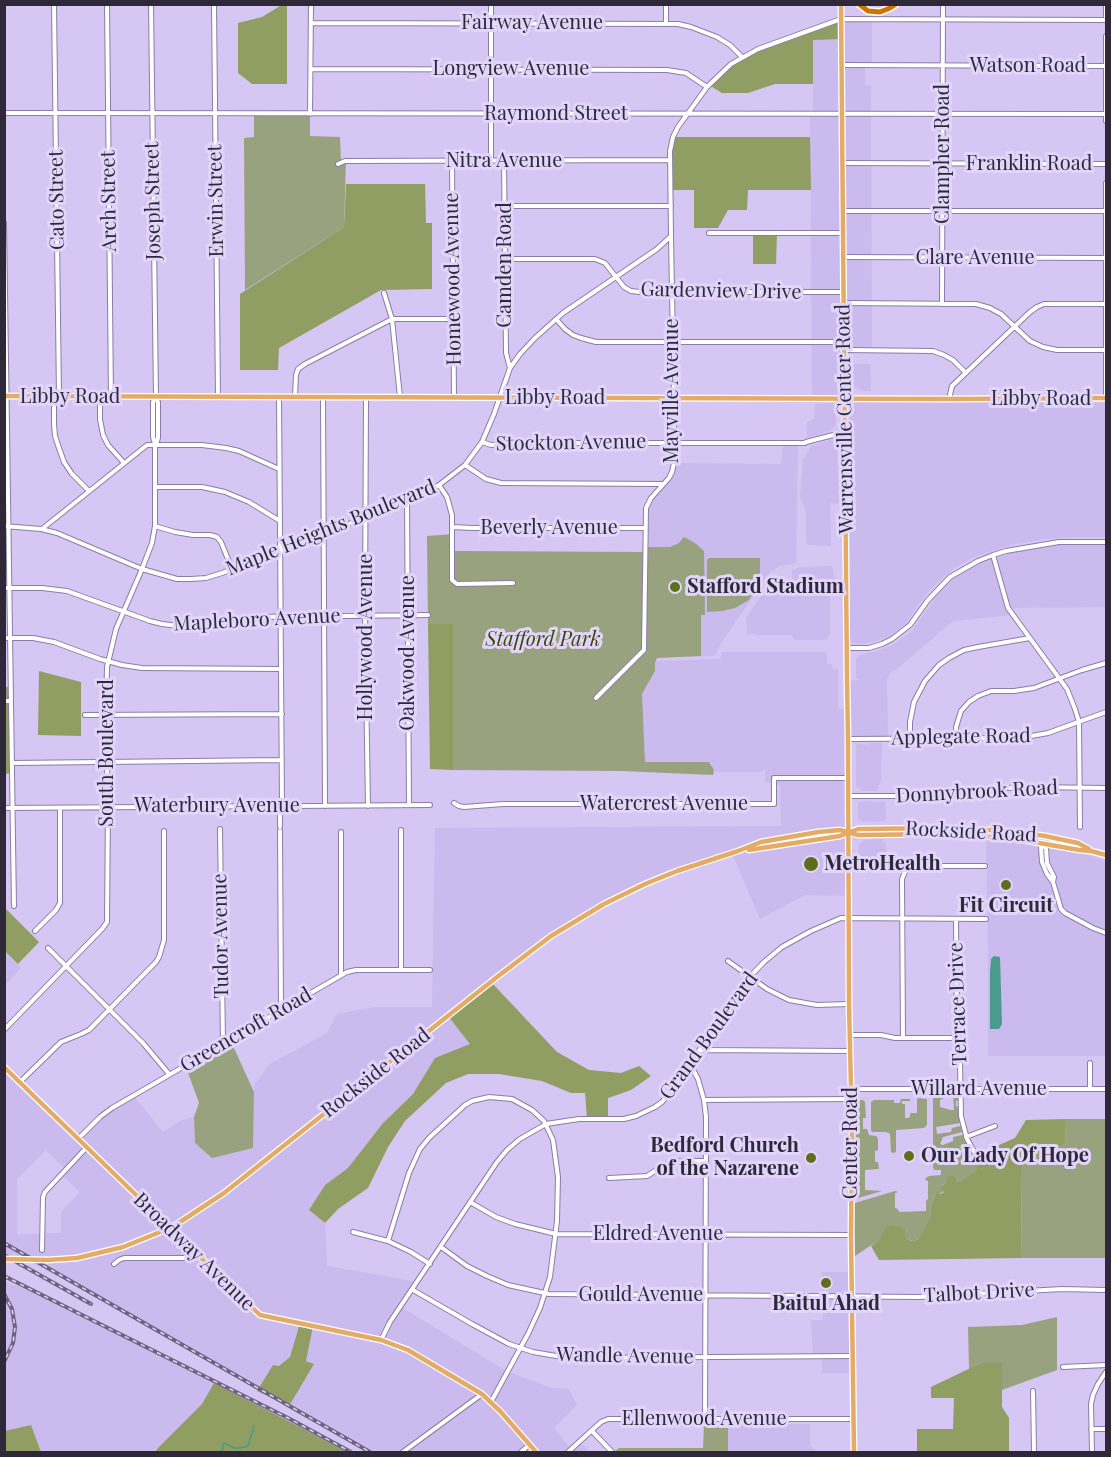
<!DOCTYPE html>
<html>
<head>
<meta charset="utf-8">
<style>
	body { margin:0 }
	#map { position:relative; width:1111px; height:1457px; overflow:hidden; background:#d5c6f3; font-family:"Playfair Display",serif }
	canvas { display:block }
	.frame { position:absolute; inset:0; border:6px solid #2e2839; pointer-events:none }
</style>
</head>
<body>
<div id="map">
<canvas width="1111" height="1457"></canvas>
<div class="frame"></div>
</div>
<script>
const context = document.querySelector('canvas').getContext('2d');
context.lineJoin = 'round';
function paint(path, color) { context.fillStyle = color; context.fill(path, 'evenodd'); }
const toPath = rows => new Path2D(rows.map(r => 'M' + r).join(''));
function stroke(path, color, width, dash) { context.strokeStyle = color; context.lineWidth = width; context.lineCap = dash ? 'butt' : 'round'; context.setLineDash(dash || []); context.stroke(path); }
function write(font, color, halo, rows, align = 'center') {
  context.font = font + ' "Playfair Display",serif'; context.lineWidth = 6; context.setLineDash([]); context.textBaseline = 'middle'; context.strokeStyle = halo; context.fillStyle = color; for (const [text, x, y, turn = 0] of rows) {
    context.save(); context.translate(x, y); context.rotate((+turn || 0) * Math.PI / 180); context.textAlign = isNaN(turn) ? turn : align; if (halo) context.strokeText(text, 0, 0); context.fillText(text, 0, 0); context.restore();
  }
}
paint(toPath([
	[841,19,872,19,872,66,865,66,865,85,871,86,872,350,844,350,844,398,812,398,810,114,813,113,813,39],
	[854,364,870,364,871,391,865,391,855,387,854,384],
	[851,402,1106,403,1106,537,1077,537,1045,539,1015,544,976,556,956,567,941,579,928,592,906,623,890,636,873,642,862,644,852,643,850,638,849,426,849,405],
	[835,403,836,419,835,425,833,428,828,432,807,438,807,422,814,419,815,404],
	[835,439,837,442,839,504,830,503,831,546,809,545,806,542,806,511,800,497,803,460,811,446],
	[783,445,798,446,796,563,780,566,769,573,721,643,715,656,645,658,646,514,649,505,668,482,675,463,781,464],
	[1059,542,1106,542,1106,607,1008,608,1012,615,953,621,897,669,892,671,887,679,888,738,849,739,848,896,805,895,760,919,732,853,645,884,568,925,448,1016,471,1044,435,1059,413,1094,383,1123,348,1168,325,1185,309,1210,325,1223,327,1266,418,1282,401,1307,508,1372,552,1388,569,1389,577,1405,554,1428,571,1449,580,1442,590,1452,536,1452,529,1445,521,1452,370,1452,35,1260,5,1258,5,1067,78,1138,100,1116,133,1095,163,1132,182,1120,194,1117,195,1143,253,1148,254,1085,270,1064,327,1033,337,1014,375,1007,432,1007,435,828,781,826,780,785,765,782,765,769,760,772,717,772,714,770,709,762,645,762,642,694,655,671,655,663,657,661,720,659,722,652,824,652,827,654,827,664,831,664,833,668,838,669,838,709,847,709,847,681,861,680,856,678,856,658,859,658,859,655,877,651,892,645,910,633,934,600,931,597,950,577,993,555],
	[46,1150,65,1169,61,1174,80,1192,61,1212,61,1233,17,1234,17,1179],
	[832,566,835,580,830,596,830,634,826,640,795,640,791,635,755,635,755,634,747,634,746,618,770,582,783,582,792,580,792,570,800,567],
	[869,743,882,743,881,781,878,786,877,791,860,791,860,788,856,788,856,745,859,744,869,745],
	[860,801,885,802,886,819,884,821,862,822,861,820,858,819,858,803],
	[986,837,1008,839,1075,851,1106,861,1106,1056,988,1056,988,948],
	[883,839,883,843,886,843,886,860,858,860,859,845,864,840],
	[5,951,21,968,5,985,4,985],
	[822,1272,852,1272,853,1373,822,1373,822,1356,813,1356,811,1320,823,1320],
	[4,1281,31,1292,214,1383,202,1404,158,1448,155,1452,41,1452,31,1425,5,1431],
	[728,1424,810,1424,810,1446,818,1452,728,1452]
]), '#cbbaed');
paint(toPath([
	[254,114,310,114,310,136,340,137,341,162,346,161,344,227,245,290,244,138,254,137],
	[454,534,455,551,645,552,646,547,670,547,679,543,684,537,695,543,704,551,705,615,701,615,701,656,657,658,655,663,655,671,642,694,645,762,709,762,714,770,713,775,622,771,453,770,453,624,428,624,427,536],
	[709,558,760,558,760,580,749,600,735,608,722,611,707,612,707,560],
	[233,1046,254,1092,253,1148,212,1158,195,1143,194,1117,199,1103,187,1070],
	[934,1091,944,1091,944,1098,940,1100,940,1107,951,1110,954,1110,953,1091,956,1091,958,1094,959,1100,956,1101,956,1106,959,1107,960,1123,936,1127,937,1134,951,1132,952,1128,961,1126,962,1132,943,1137,940,1144,943,1145,953,1141,953,1137,963,1135,968,1147,945,1157,947,1163,955,1160,954,1156,970,1149,978,1163,977,1168,972,1173,958,1182,955,1178,942,1185,944,1192,936,1194,931,1206,930,1216,920,1238,916,1240,912,1241,906,1238,905,1230,879,1240,855,1256,854,1205,855,1203,895,1191,898,1192,895,1193,895,1208,898,1209,899,1212,926,1211,926,1201,928,1199,928,1181,925,1180,926,1178,929,1176,941,1175,941,1170,935,1170,933,1168,933,1094],
	[917,1098,927,1099,927,1125,924,1128,896,1130,896,1152,893,1153,891,1152,890,1134,886,1132,873,1132,871,1131,871,1102,874,1100,894,1100,894,1103,900,1103,901,1099,910,1099,910,1101,902,1101,902,1104,905,1104,905,1118,908,1118,910,1117,910,1113,917,1113],
	[855,1100,863,1100,865,1102,866,1118,863,1118,863,1129,867,1129,869,1135,876,1136,878,1138,878,1150,875,1151,875,1162,878,1162,879,1169,865,1170,865,1190,882,1191,858,1198,856,1198],
	[1066,1119,1106,1119,1106,1258,1021,1258,1022,1162,1065,1144],
	[1057,1317,1057,1370,1002,1390,1002,1363,981,1363,969,1369,968,1327,1022,1325],
	[704,1424,728,1424,728,1452,614,1452,619,1448,703,1448]
]), '#99a27f');
paint(toPath([
	[283,4,287,5,287,84,252,84,238,73,238,23,262,17],
	[841,19,841,39,813,40,813,84,775,84,748,93,722,93,709,85,724,70,742,57],
	[673,137,810,137,811,190,748,190,747,210,728,210,718,228,694,228,694,190,671,190,670,151],
	[346,184,425,184,426,223,432,223,432,289,381,290,279,348,278,370,240,370,240,294,344,227],
	[753,233,777,233,776,264,753,264],
	[428,624,453,624,453,770,430,769],
	[39,671,81,682,81,736,38,735],
	[4,687,11,687,12,773,5,774],
	[5,908,39,942,18,964,5,951],
	[491,982,557,1052,589,1070,621,1073,639,1066,651,1076,631,1090,608,1098,608,1120,587,1119,585,1093,571,1093,542,1081,499,1074,468,1074,446,1083,405,1121,388,1147,368,1188,338,1209,325,1223,309,1210,325,1185,348,1168,383,1123,413,1094,435,1058,470,1044,448,1016],
	[1066,1119,1065,1144,1022,1162,1021,1258,879,1260,871,1246,879,1240,886,1227,894,1225,895,1226,901,1227,905,1230,906,1238,911,1241,917,1240,920,1237,930,1216,931,1206,936,1194,937,1192,941,1194,944,1192,944,1191,941,1189,940,1187,947,1182,947,1178,949,1176,954,1176,958,1182,972,1173,977,1168,976,1155,1015,1138,1026,1120],
	[300,1323,313,1326,306,1361,314,1364,289,1406,257,1391,273,1365,279,1366,290,1357],
	[981,1363,1002,1363,1002,1407,1009,1418,1009,1452,917,1452,917,1429,953,1429,954,1398,931,1398,931,1387],
	[214,1383,300,1427,347,1452,155,1452,158,1448,202,1404],
	[31,1425,41,1452,5,1452,5,1431]
]), '#909e63');
paint(toPath([
	[994,956,1000,957,1002,1024,999,1029,990,1029,990,972,991,959]
]), '#4a9b8b');
stroke(toPath([
	[219,1452,223,1449,223,1444,224,1443,234,1448,240,1448,248,1446,254,1426]
]), '#4a9b8b', 1.5);
const minor = toPath([
	[54,4,59,396],
	[107,4,111,397],
	[151,4,156,397,158,402,158,438,156,444],
	[214,4,218,397],
	[491,4,491,161],
	[666,4,666,23],
	[1106,4,1106,17],
	[311,23,678,24,691,27,717,37,730,45,742,57],
	[1106,36,1106,121],
	[841,65,1106,66],
	[311,69,667,70,686,73,707,87],
	[4,113,1106,114],
	[310,114,311,4],
	[452,161,454,397],
	[504,161,506,353,510,368],
	[843,163,1106,164],
	[338,164,345,161,670,160],
	[504,206,671,206],
	[843,211,1106,211],
	[4,223,14,906],
	[709,233,843,233],
	[843,257,1106,258],
	[504,259,595,259,605,263,624,287,631,291,640,292,843,292],
	[384,293,392,319,400,397],
	[843,303,976,304,990,308,1001,314,1030,341,1043,347,1057,350,1106,350],
	[942,304,943,4],
	[556,319,565,329,573,335,581,338,596,342,844,342],
	[844,350,933,351,944,355,953,360,966,373],
	[54,396,54,424,55,436,59,448,64,462,72,474,89,491],
	[295,396,296,375,298,369,305,364,392,319,453,319],
	[100,397,100,419,103,435,108,445,124,463],
	[279,397,282,806],
	[323,397,325,806],
	[366,397,365,616,368,806],
	[1106,398,1106,183],
	[949,399,952,386,1030,312,1037,307,1044,304,1106,304],
	[482,442,491,445,513,443,805,443],
	[806,442,845,432],
	[465,465,486,479,501,483,663,484],
	[439,485,447,497,452,515,452,580,457,584,513,583],
	[155,487,202,487,225,492,249,502,280,521],
	[407,500,409,805],
	[4,526,41,529,57,533,142,569,177,579,191,579,206,578,222,573,280,552,427,492,439,485,465,465,482,442,494,414,510,368,520,354,535,338,563,313,657,249,671,236,670,151,673,137,678,127,707,87,731,64,758,49,841,19,1106,20],
	[155,526,175,532,193,535,210,535,217,537,221,542,232,569],
	[453,527,472,528,645,528],
	[42,529,147,445,202,445,226,448,239,451,279,469],
	[993,555,1008,608,1067,689,1075,709,1079,722,1080,827],
	[4,588,42,588,67,591,150,621,162,624,187,627,199,627,254,617,428,615],
	[4,638,33,638,54,642,100,659,122,665,142,668,281,669],
	[847,648,869,648,882,644,892,639,910,625,928,600,950,577,978,561,993,555,1006,551,1059,542,1106,542],
	[596,698,644,650,646,508,651,498,669,478,672,472,674,463,674,398,671,237],
	[4,701,11,701],
	[85,715,282,714],
	[910,738,910,722,914,702,925,681,939,665,949,658,964,650,978,647,1030,638],
	[956,738,956,727,961,711,969,702,978,696,991,691,1014,691,1034,688,1082,670,1106,663],
	[848,739,1020,738,1048,733,1106,712],
	[12,763,282,760],
	[848,796,940,796,1004,788,1030,787,1106,788],
	[454,803,459,806,464,807,503,804,774,804,774,778,848,778],
	[280,806,280,827],
	[4,808,430,805],
	[220,829,223,1043],
	[401,830,401,970],
	[280,831,281,1009],
	[341,832,341,975],
	[1053,882,1047,874,1042,862,1041,847,1043,846,1046,848,1047,863,1054,877,1053,882,1061,909,1065,913,1093,928,1106,933],
	[956,919,957,1033,960,1061,961,1116,967,1139,976,1155],
	[35,931,56,910,60,903,60,808],
	[48,948,143,1043,169,1074],
	[728,961,767,989,789,1000,817,1005,849,1004],
	[4,1030,102,929,107,922,108,807,106,715,107,667,116,629,142,569,152,543,155,526,155,444,153,437,153,402,156,397],
	[850,1035,881,1035,895,1038,957,1038],
	[903,1038,902,879,904,874,906,870,916,866,985,866],
	[699,1051,704,1050,850,1051],
	[691,1066,698,1079,704,1100,706,1117,705,1419],
	[20,1082,61,1042,81,1034,89,1030,156,962,159,957,164,940,164,831],
	[851,1089,1106,1089],
	[1090,1089,1090,1063],
	[704,1100,851,1099],
	[966,1137,995,1126],
	[79,1138,100,1117,112,1108,347,972,356,970,430,970],
	[609,1178,647,1176,664,1165,676,1161,706,1161],
	[470,1202,496,1217,515,1224,556,1234,851,1235],
	[353,1232,388,1241,411,1252,430,1264],
	[388,1241,409,1173,420,1149,429,1138,465,1105,472,1101,489,1097,512,1099,532,1110,544,1121,553,1140,558,1177,557,1221,550,1277,540,1308,528,1334,491,1402],
	[441,1247,467,1266,487,1276,508,1285,549,1294,920,1297,1062,1289,1106,1290],
	[42,1250,43,1197,45,1192,87,1147],
	[114,1264,119,1260,124,1258,189,1258,196,1253],
	[413,1290,472,1324,509,1344,533,1352,556,1356,579,1358,853,1356],
	[381,1340,390,1322,497,1162,507,1150,520,1139,546,1124,579,1119,624,1119,636,1116,655,1107,662,1102,677,1085,739,988,764,962,782,947,811,931,841,918,986,919],
	[1063,1367,1106,1365],
	[1033,1391,1034,1452],
	[1091,1429,1106,1429],
	[592,1431,612,1452],
	[403,1452,482,1394],
	[521,1452,529,1445],
	[568,1452,601,1422,608,1419,854,1419],
	[1092,1452,1091,1404,1093,1395,1098,1384,1106,1372]
]);
const major = toPath([
	[841,4,847,681,848,739,849,1004,852,1129,851,1235,854,1452],
	[4,396,949,399,1106,398],
	[749,850,840,836,858,829,945,828,1011,831,1045,836,1078,843,1089,849],
	[4,1067,260,1315,381,1340,408,1350,482,1394,501,1412,536,1452],
	[48,1260,77,1258,123,1247,170,1228,177,1224,224,1193,497,977,551,936,604,904,645,884,677,871,738,851,761,842,818,832,840,830,858,835,939,834,1011,838,1079,850,1091,851,1106,855]
]);
const highway = toPath([
	[859,4,868,11,880,12,890,8,896,4]
]);
stroke(minor, '#8b7da7', 6);
stroke(major, '#fff', 7);
stroke(highway, '#fff', 8);
stroke(minor, '#fff', 4);
stroke(major, '#e3ab66', 4.5);
stroke(highway, '#d07300', 5);
const rail = toPath([
	[4,1243,370,1452],
	[4,1255,91,1304],
	[4,1276,288,1418,351,1452],
	[4,1294,12,1309,15,1327,13,1343,4,1362]
]);
stroke(rail, '#6d637f', 4);
stroke(rail, '#e1d5fa', 1.5, [4.5]);
const majorBridge = toPath([
	[4,1259,48,1260]
]);
stroke(majorBridge, '#fff', 7, []);
stroke(majorBridge, '#e3ab66', 4.5);
for (const [x, y, r, color] of [
	[675,587,6,"#5f6e1a"],
	[811,864,8,"#5f6e1a"],
	[1006,885,6,"#5f6e1a"],
	[909,1156,6,"#5f6e1a"],
	[811,1158,6,"#5f6e1a"],
	[826,1283,6,"#5f6e1a"]
]) { const dot = new Path2D(); dot.arc(x, y, r, 0, 2 * Math.PI); context.fillStyle = color; context.fill(dot); stroke(dot, '#e1d5fa', 2); }
write('20px', '#2e2839', '#e1d5fa', [
	["Fairway Avenue",532,23],
	["Watson Road",1028,66],
	["Longview Avenue",511,69],
	["Raymond Street",556,114],
	["Clampher Road",943,154,-90],
	["Nitra Avenue",504,161],
	["Franklin Road",1029,164],
	["Cato Street",57,200,-91],
	["Arch Street",109,201,-91],
	["Joseph Street",153,201,-91],
	["Erwin Street",216,201,-91],
	["Clare Avenue",975,258],
	["Camden Road",505,265,-90],
	["Homewood Avenue",453,279,-91],
	["Gardenview Drive",721,291,1],
	["Mayville Avenue",672,391,-90],
	["Libby Road",70,397],
	["Libby Road",555,398],
	["Libby Road",1041,399],
	["Warrensville Center Road",845,419,-91],
	["Stockton Avenue",571,443,-1],
	["Maple Heights Boulevard",331,528,-22],
	["Beverly Avenue",549,528],
	["Mapleboro Avenue",257,620,-3],
	["Hollywood Avenue",366,637,-90],
	["Oakwood Avenue",408,653,-90],
	["Applegate Road",961,737,-1],
	["South Boulevard",107,753,-90],
	["Donnybrook Road",977,792,-3],
	["Watercrest Avenue",664,804],
	["Waterbury Avenue",217,806],
	["Rockside Road",971,832,3],
	["Tudor Avenue",221,936,-91],
	["Terrace Drive",958,1004,-92],
	["Greencroft Road",246,1030,-30],
	["Grand Boulevard",709,1036,-54],
	["Rockside Road",376,1073,-38],
	["Willard Avenue",979,1089],
	["Center Road",851,1143,-90],
	["Eldred Avenue",658,1234],
	["Broadway Avenue",194,1252,44],
	["Talbot Drive",979,1293,-3],
	["Gould Avenue",641,1295],
	["Wandle Avenue",625,1356,1],
	["Ellenwood Avenue",704,1419]
]);
write('bold 20px', '#2e2839', '#e1d5fa', [
	["Stafford Stadium",687,587],
	["MetroHealth",824,864],
	["Fit Circuit",1006,906,"center"],
	["Bedford Church",799,1146,"right"],
	["of the Nazarene",799,1169,"right"],
	["Our Lady Of Hope",921,1156],
	["Baitul Ahad",826,1304,"center"]
], 'left');
write('italic 20px', '#3c4800', '#e1d5fa', [
	["Stafford Park",543,640]
]);
</script>
</body>
</html>
